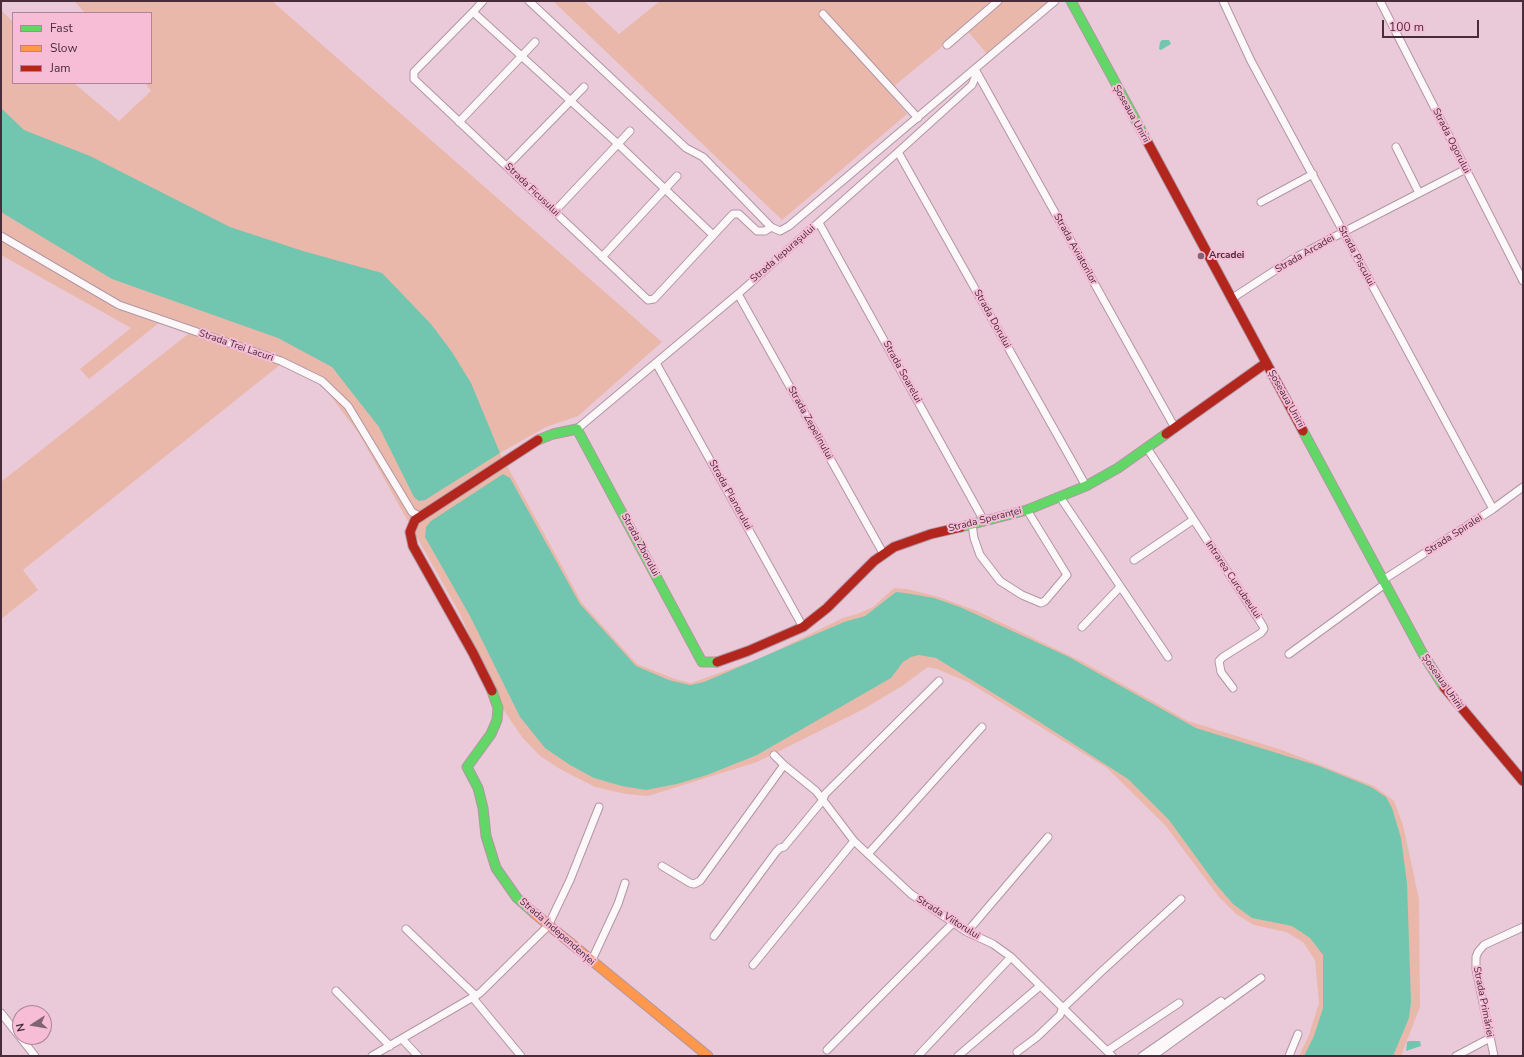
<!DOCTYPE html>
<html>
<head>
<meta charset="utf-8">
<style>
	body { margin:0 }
	#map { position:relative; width:1524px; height:1057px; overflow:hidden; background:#eacad8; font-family:"Nunito Sans",sans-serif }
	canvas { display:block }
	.frame { position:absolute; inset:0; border:2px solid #482c39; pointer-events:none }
	.legend { position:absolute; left:12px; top:12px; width:140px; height:72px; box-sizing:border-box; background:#f7bdd7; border:1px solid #b18398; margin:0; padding:5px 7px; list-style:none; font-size:12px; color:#482c39 }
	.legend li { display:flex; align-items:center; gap:8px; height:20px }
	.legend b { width:20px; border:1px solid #b18398 }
	.north { position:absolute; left:12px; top:1005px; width:40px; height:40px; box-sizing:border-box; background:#f7bdd7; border:1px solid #b18398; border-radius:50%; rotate:258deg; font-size:11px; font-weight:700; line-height:16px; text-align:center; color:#482c39 }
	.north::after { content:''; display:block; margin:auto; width:14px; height:18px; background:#816371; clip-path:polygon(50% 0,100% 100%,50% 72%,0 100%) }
	.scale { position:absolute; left:1382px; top:20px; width:97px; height:18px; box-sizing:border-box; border:2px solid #482c39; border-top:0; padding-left:5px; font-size:12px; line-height:14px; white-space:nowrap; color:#482c39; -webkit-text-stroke:3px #f7bdd7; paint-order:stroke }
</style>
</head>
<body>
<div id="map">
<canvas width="1524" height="1057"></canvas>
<div class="frame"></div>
<ul class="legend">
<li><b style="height:5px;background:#63d668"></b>Fast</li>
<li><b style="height:5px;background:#ff974d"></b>Slow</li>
<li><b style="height:5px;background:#b3261e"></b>Jam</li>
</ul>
<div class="north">N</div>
<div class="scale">100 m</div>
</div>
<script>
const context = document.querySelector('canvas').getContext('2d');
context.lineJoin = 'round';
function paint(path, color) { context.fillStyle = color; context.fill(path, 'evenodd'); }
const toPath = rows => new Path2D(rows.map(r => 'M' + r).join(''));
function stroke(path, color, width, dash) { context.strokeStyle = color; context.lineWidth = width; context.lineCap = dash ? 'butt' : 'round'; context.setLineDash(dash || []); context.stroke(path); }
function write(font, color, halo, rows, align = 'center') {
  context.font = font + ' "Nunito Sans",sans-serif'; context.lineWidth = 4; context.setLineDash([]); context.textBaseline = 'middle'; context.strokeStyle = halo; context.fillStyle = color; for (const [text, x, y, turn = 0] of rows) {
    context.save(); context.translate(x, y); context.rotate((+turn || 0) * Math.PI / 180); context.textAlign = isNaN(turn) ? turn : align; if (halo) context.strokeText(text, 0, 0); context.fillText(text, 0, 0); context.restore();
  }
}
paint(toPath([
	[74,1,272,1,662,342,578,416,546,427,500,453,582,603,637,664,675,679,691,683,761,658,843,618,857,614,873,607,894,588,907,589,939,597,977,611,1083,662,1188,721,1282,750,1374,786,1394,801,1403,825,1419,899,1420,1007,1401,1056,1299,1056,1309,1035,1319,1003,1315,960,1303,942,1286,932,1254,925,1236,914,1219,897,1165,825,1107,768,968,682,937,669,928,667,902,686,862,710,757,762,648,796,626,794,595,787,560,769,540,756,522,737,501,706,460,614,359,434,321,383,281,364,23,570,38,590,1,619,1,482,188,334,187,331,160,322,89,379,80,369,131,328,1,255,1,10,13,22,13,83,74,83,119,121,151,91,145,83,151,83,151,13,85,13],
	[553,1,584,1,619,34,660,1,1049,1,987,54,965,28,888,91,907,114,782,220]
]), '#eab8ab');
paint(toPath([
	[1162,40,1169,40,1171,44,1161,50,1159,49,1160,42],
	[1,108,24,130,90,156,230,227,303,251,382,273,431,324,452,352,471,383,500,453,425,500,419,501,414,497,379,427,332,367,278,338,112,279,1,212],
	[503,474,510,478,580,604,636,666,669,680,690,685,704,682,844,622,865,616,896,592,905,593,934,598,960,607,1069,657,1196,728,1319,766,1371,787,1386,797,1392,808,1401,838,1407,883,1411,1002,1409,1018,1393,1056,1304,1056,1314,1036,1323,1008,1323,955,1310,938,1292,926,1252,918,1233,904,1215,883,1169,820,1128,779,1027,714,936,658,919,655,911,657,903,662,891,678,757,755,707,775,677,784,646,790,622,786,594,778,570,765,545,748,520,717,470,616,425,537,426,527,431,521],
	[1409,1041,1420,1041,1421,1046,1406,1051,1407,1042]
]), '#72c6af');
const street = toPath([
	[483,1,473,12,618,144,713,235],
	[529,1,686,148,703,157,771,227,780,231,789,226,1055,1],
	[1223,1,1251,61,1493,509],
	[1380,1,1523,281],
	[473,12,414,72,414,79,648,300,654,299,733,214,739,214,757,231,765,231,771,227],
	[823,14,918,118],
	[947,45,998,1],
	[976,71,1175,428],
	[459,122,535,42],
	[1396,147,1419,193],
	[898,152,1086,486],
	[507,166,584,87],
	[1261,202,1313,174],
	[555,211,630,131],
	[819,223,984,521],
	[1,236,119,305,281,361,322,381,348,406,412,512,419,516],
	[602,257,677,176],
	[738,294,883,553],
	[1231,299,1291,260,1330,239,1466,169],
	[656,363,803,627],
	[577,429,738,294,898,152,972,85,975,78,975,70],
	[1147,448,1263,626,1264,629,1261,633,1223,657,1219,661,1221,672,1233,688],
	[1060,497,1168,657],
	[972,524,974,538,980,555,1000,581,1022,595,1041,603,1045,601,1067,575,1027,510],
	[1134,560,1193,520],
	[1383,580,1493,509,1523,487],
	[1082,627,1120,587],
	[1289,654,1385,584],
	[774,755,784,765,816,791,854,841,911,894,967,932,993,944,1011,957,1112,1056],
	[868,854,982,727],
	[662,866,690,883,694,884,700,881,784,765],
	[406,929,476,996],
	[967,932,1048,837],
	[714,936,776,852,780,848,784,847,823,800,825,794,939,681],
	[591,962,618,904,625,883],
	[753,965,854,841],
	[336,991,390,1046],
	[473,998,521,1056],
	[1,1013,35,1056],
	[402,1039,418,1056],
	[827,1050,953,923],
	[1107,1051,1179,1003],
	[1017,1052,1037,1037,1060,1015,1062,1009,1102,971,1181,899],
	[372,1056,480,993,548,926,570,880,599,807],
	[918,1056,1011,957],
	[958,1056,1040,986],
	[1142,1056,1221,1001],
	[1153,1056,1261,978],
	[1289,1056,1298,1034],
	[1456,1056,1490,1038],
	[1494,1056,1476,969,1476,957,1478,952,1484,945,1523,927]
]);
const fast = toPath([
	[1071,1,1147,141],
	[1303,431,1423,654,1444,687],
	[538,440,553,434,577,429,702,662,717,662],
	[961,527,1027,510,1086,486,1118,468,1166,434],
	[492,691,498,708,497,720,491,734,467,767,478,788,483,808,486,836,496,868,517,898,534,913]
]);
const slow = toPath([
	[534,913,708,1056]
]);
const jam = toPath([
	[1147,141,1303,431],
	[1166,434,1266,363],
	[717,662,748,651,803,627,827,608,874,561,894,547,931,534,961,527],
	[1444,687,1523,781],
	[492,691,473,653,413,546,410,532,415,520,538,440]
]);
stroke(street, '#b196a3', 9);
stroke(fast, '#b196a3', 11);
stroke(slow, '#b196a3', 11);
stroke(jam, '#b196a3', 11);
stroke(street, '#fcf7f9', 7);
stroke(fast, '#63d668', 9);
stroke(slow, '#ff974d', 9);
stroke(jam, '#b3261e', 9);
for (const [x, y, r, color] of [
	[1201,256,4,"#816371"]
]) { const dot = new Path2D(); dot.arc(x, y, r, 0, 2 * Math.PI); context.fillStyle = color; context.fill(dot); stroke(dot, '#f7bdd7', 1.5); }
write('10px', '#482c39', '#f7bdd7', [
	["Șoseaua Unirii",1131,114,61],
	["Strada Ogorului",1451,141,63],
	["Strada Ficusului",532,190,44],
	["Strada Aviatorilor",1075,249,61],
	["Strada Iepurașului",783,254,-41],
	["Strada Arcadei",1305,254,-30],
	["Strada Piscului",1356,256,62],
	["Strada Dorului",992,319,61],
	["Strada Trei Lacuri",236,346,19],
	["Strada Soarelui",902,372,61],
	["Șoseaua Unirii",1286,399,61],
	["Strada Zepelinului",810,423,61],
	["Strada Planorului",730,495,61],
	["Strada Speranței",985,520,-14],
	["Strada Spiralei",1454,535,-33],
	["Strada Zborului",640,545,62],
	["Intrarea Curcubeului",1233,580,56],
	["Șoseaua Unirii",1442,682,55],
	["Strada Viitorului",948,918,32],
	["Strada Independenței",557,932,41],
	["Strada Primăriei",1483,1002,79]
]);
write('bold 10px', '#482c39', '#f7bdd7', [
	["Arcadei",1209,256]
], 'left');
</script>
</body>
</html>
